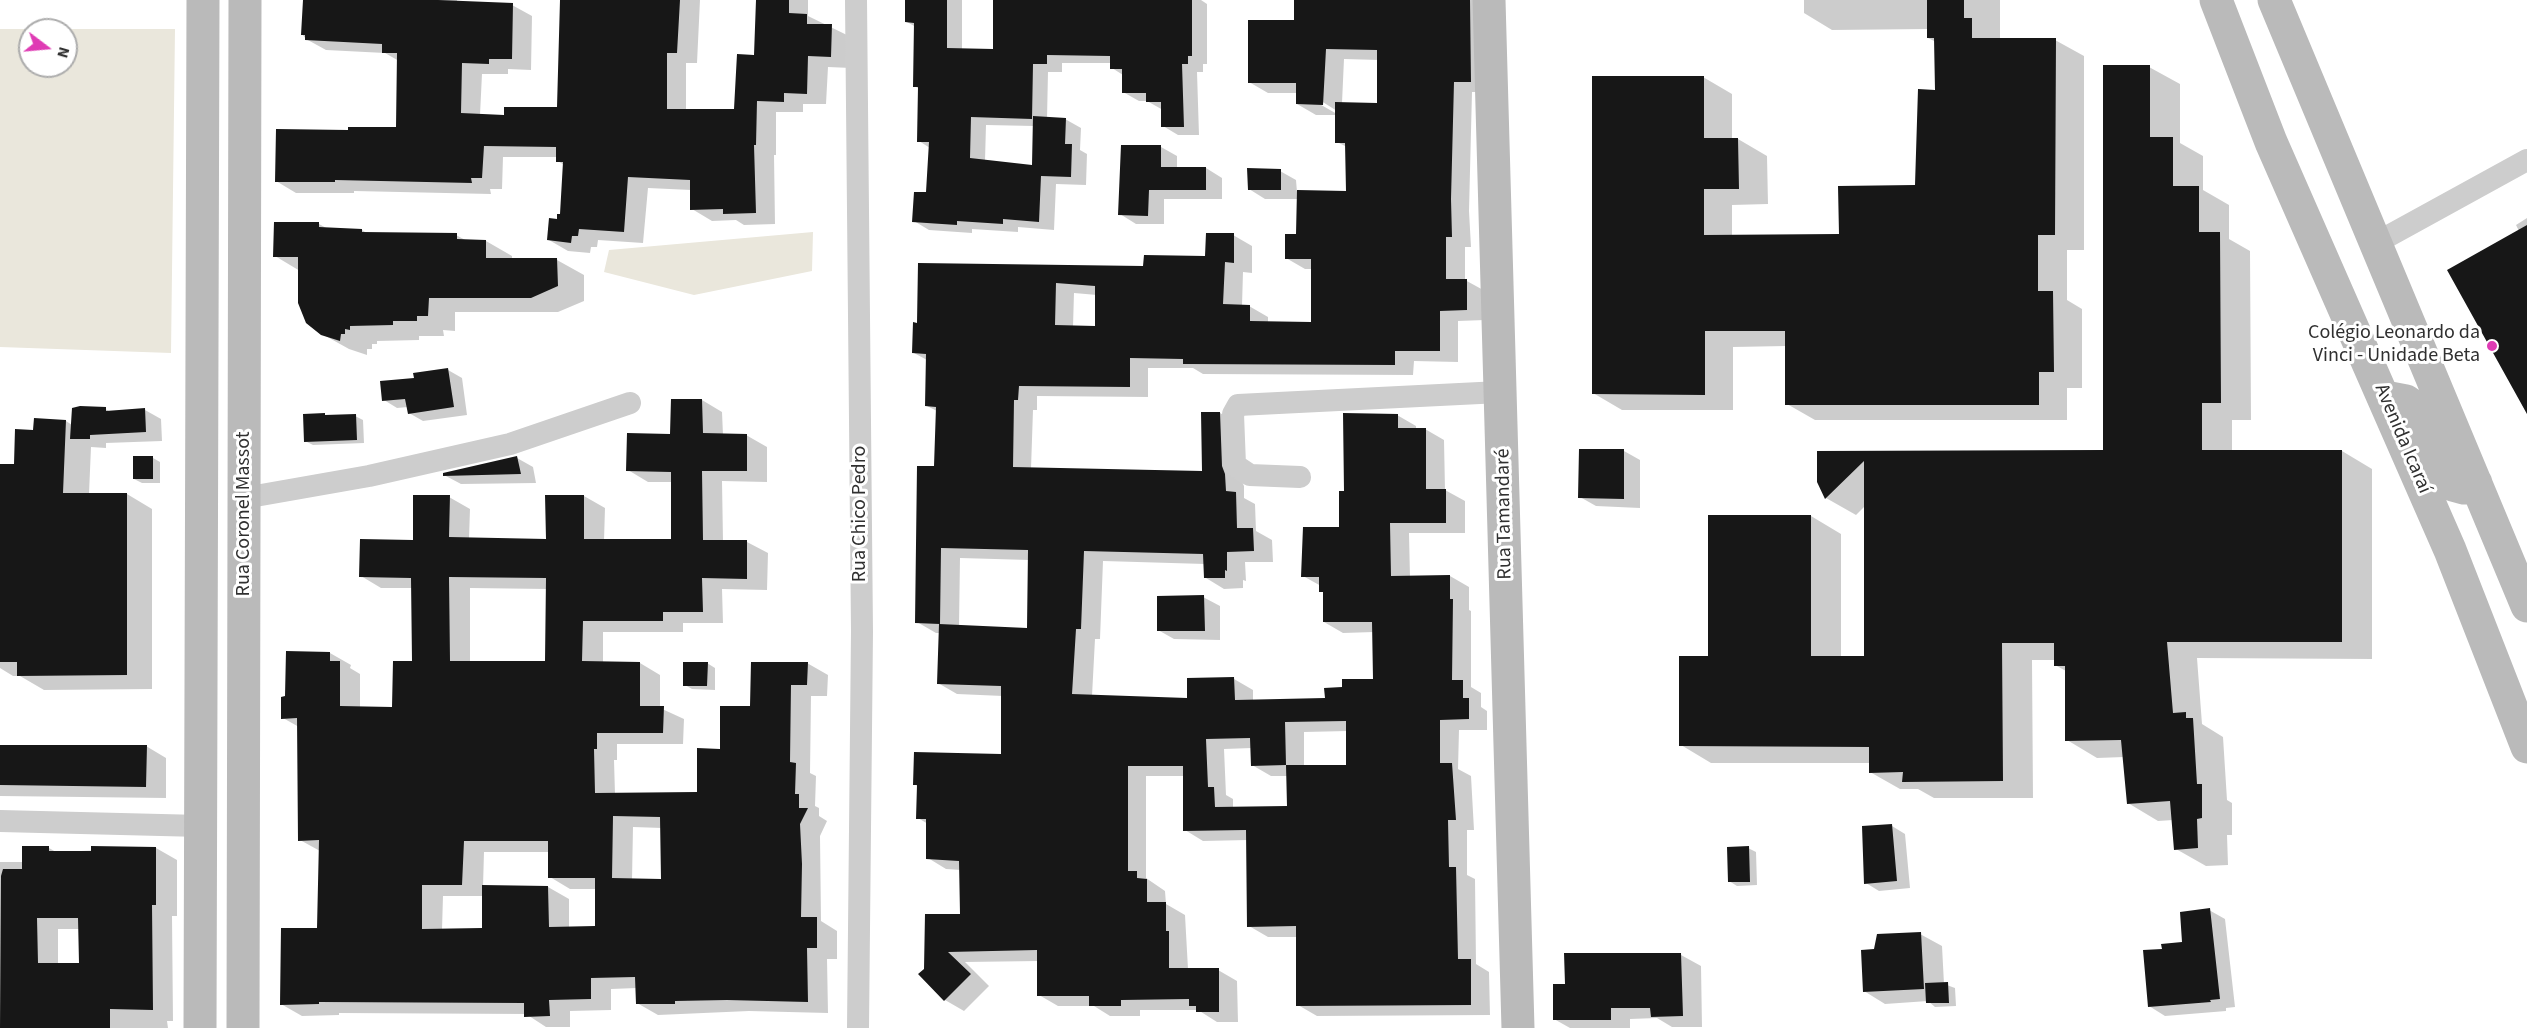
<!DOCTYPE html>
<html>
<head>
<meta charset="utf-8">
<style>
	body { margin:0 }
	#map { position:relative; width:2527px; height:1028px; overflow:hidden; background:#fff; font-family:"Source Sans 3",sans-serif }
	canvas { display:block }
	.north { position:absolute; left:18px; top:18px; width:60px; height:60px; box-sizing:border-box; background:#fff; border:2px solid #acacac; border-radius:50%; rotate:106deg; font-size:16px; font-weight:700; line-height:24px; text-align:center; color:#303030 }
	.north::after { content:''; display:block; margin:auto; width:21px; height:27px; background:#df3bb4; clip-path:polygon(50% 0,100% 100%,50% 72%,0 100%) }
</style>
</head>
<body>
<div id="map">
<canvas width="2527" height="1028"></canvas>
<div class="north">N</div>
</div>
<script>
const context = document.querySelector('canvas').getContext('2d');
context.lineJoin = 'round';
function paint(path, color) { context.fillStyle = color; context.fill(path, 'evenodd'); }
const toPath = rows => new Path2D(rows.map(r => 'M' + r).join(''));
function stroke(path, color, width, dash) { context.strokeStyle = color; context.lineWidth = width; context.lineCap = dash ? 'butt' : 'round'; context.setLineDash(dash || []); context.stroke(path); }
function write(font, color, halo, rows, align = 'center') {
  context.font = font + ' "Source Sans 3",sans-serif'; context.lineWidth = 6; context.setLineDash([]); context.textBaseline = 'middle'; context.strokeStyle = halo; context.fillStyle = color; for (const [text, x, y, turn = 0] of rows) {
    context.save(); context.translate(x, y); context.rotate((+turn || 0) * Math.PI / 180); context.textAlign = isNaN(turn) ? turn : align; if (halo) context.strokeText(text, 0, 0); context.fillText(text, 0, 0); context.restore();
  }
}
paint(toPath([
	[0,29,175,29,171,353,0,347],
	[30,30,66,30,66,66,30,66],
	[813,232,812,271,694,295,604,272,609,250]
]), '#eae7dc');
paint(toPath([
	[304,0,457,0,457,4,512,5,532,16,531,70,508,69,508,74,482,74,480,115,506,116,559,108,562,0,700,0,697,63,686,63,686,110,736,111,755,56,757,0,808,0,808,16,851,37,851,68,828,67,826,104,803,104,803,112,776,112,776,155,774,155,775,224,744,225,736,220,712,221,692,209,691,190,648,188,643,243,598,240,597,247,591,247,590,253,568,251,549,240,561,216,564,165,558,161,558,157,503,157,502,189,490,189,491,194,354,191,354,193,296,193,276,181,349,132,398,129,399,61,385,53,326,50,306,39,302,34],
	[907,0,962,0,962,50,995,50,995,0,1201,0,1207,4,1207,64,1203,64,1203,72,1197,72,1199,135,1178,135,1163,126,1163,110,1147,101,1139,101,1123,92,1123,75,1112,68,1112,63,1062,63,1062,72,1048,72,1047,119,1065,119,1081,128,1080,150,1087,154,1086,185,1056,184,1054,230,1018,227,1018,232,972,229,972,233,929,230,914,221,927,194,930,148,919,141,919,89,915,86,916,27,907,22],
	[986,125,1034,126,1034,167,985,161],
	[1295,0,1490,0,1489,92,1472,92,1469,211,1471,247,1465,247,1465,280,1485,291,1485,320,1458,321,1458,362,1414,361,1413,375,1203,374,1193,368,1148,368,1148,397,1037,396,1037,410,1033,410,1031,469,1203,473,1220,413,1239,424,1240,477,1244,486,1244,498,1255,504,1256,531,1272,540,1273,562,1245,562,1246,581,1243,580,1243,588,1224,589,1206,578,1205,564,1103,561,1100,639,1095,639,1092,696,1189,700,1234,679,1253,690,1253,701,1326,700,1344,689,1374,681,1374,632,1343,633,1324,622,1324,593,1321,586,1303,576,1341,528,1345,492,1397,415,1416,426,1416,429,1425,429,1444,440,1445,490,1465,501,1465,533,1409,533,1410,577,1450,576,1469,587,1469,610,1471,611,1471,687,1481,693,1481,707,1487,711,1487,730,1459,730,1458,769,1471,776,1474,830,1467,830,1467,875,1475,879,1476,964,1489,972,1490,1015,1317,1016,1298,1005,1297,937,1268,937,1249,926,1248,840,1203,841,1185,830,1184,776,1146,776,1146,878,1165,891,1166,904,1185,915,1188,969,1218,970,1237,981,1238,1022,1217,1022,1198,1010,1140,1010,1140,1016,1110,1016,1094,1006,1058,1006,1039,995,1039,961,965,962,989,986,964,1011,945,1000,925,969,962,916,961,870,946,869,928,858,928,824,918,818,919,787,914,784,1003,756,1003,696,957,694,938,683,941,633,936,633,917,622,936,468,937,411,927,406,927,360,914,353,919,324,919,265,1145,268,1207,257,1233,235,1252,246,1252,273,1243,272,1242,306,1249,306,1268,317,1268,323,1313,324,1313,269,1305,269,1286,258,1298,236,1298,199,1265,199,1249,189,1280,171,1296,180,1297,192,1347,192,1347,147,1337,142,1337,115,1316,115,1297,104,1297,93,1268,93,1249,82,1295,21],
	[1344,59,1379,60,1378,104,1342,103],
	[1318,99,1337,111,1337,114,1316,102],
	[1074,293,1097,295,1097,327,1073,327],
	[960,558,1029,560,1028,629,959,626],
	[1348,731,1347,766,1304,767,1304,732],
	[1252,748,1252,765,1271,776,1288,776,1288,808,1233,808,1233,799,1226,795,1224,749],
	[1804,0,2000,0,2000,40,2055,40,2084,56,2084,250,2067,250,2067,300,2082,309,2082,388,2067,388,2067,420,1815,420,1787,404,1786,346,1733,347,1733,410,1622,410,1593,393,1703,77,1732,94,1732,139,1738,139,1767,156,1768,204,1732,205,1732,237,1840,236,1917,187,1936,91,1936,42,1928,38,1928,29,1832,30,1804,13],
	[2149,67,2180,84,2180,143,2203,156,2203,190,2229,205,2229,239,2250,251,2251,420,2232,420,2232,451,2342,451,2372,469,2372,659,2197,658,2202,724,2223,737,2227,800,2232,803,2232,835,2227,835,2228,865,2206,866,2176,849,2173,820,2158,821,2128,803,2124,757,2097,758,2067,740,2066,671,2055,665,2055,660,2032,660,2033,798,1934,798,1918,789,1900,789,1870,772,1870,763,1711,763,1681,745,1710,657,1811,516,1841,534,1841,658,1866,658,1865,506,1856,515,1826,498,1818,453,2104,451],
	[1123,146,1161,147,1177,156,1177,169,1206,168,1222,178,1222,199,1164,199,1164,224,1136,224,1120,214],
	[2527,218,2527,414,2510,381,2519,231,2516,225],
	[319,224,328,229,362,230,368,234,456,235,467,241,486,241,512,256,512,259,557,260,584,275,584,301,558,312,455,312,455,331,443,330,444,336,419,336,419,340,377,341,377,344,372,344,372,349,367,349,367,355,349,349,322,334,300,271,275,256],
	[448,370,462,378,467,415,423,421,409,413,408,407,397,408,384,400,416,379],
	[702,400,722,412,723,435,746,435,767,447,767,482,722,481,723,541,747,542,768,553,767,590,722,589,723,623,683,623,683,632,603,632,603,663,640,663,660,675,660,708,684,719,683,744,617,744,617,760,614,760,615,794,698,793,721,750,752,708,807,663,828,675,827,696,811,696,810,773,816,776,815,806,819,808,819,816,827,821,820,836,821,921,837,931,837,959,827,959,828,1013,749,1011,658,1015,637,1003,637,988,611,989,611,1010,570,1011,570,1027,546,1027,526,1014,339,1013,339,1015,302,1016,281,1004,319,929,320,851,300,840,299,727,283,718,286,698,287,652,330,653,351,665,350,668,360,674,360,708,394,708,414,662,413,588,381,588,361,576,414,541,449,497,470,509,469,539,548,541,547,496,584,496,605,508,604,541,672,541,673,482,648,482,628,470,672,436],
	[470,588,547,589,546,663,470,662],
	[633,827,662,828,662,881,632,880],
	[484,852,550,852,550,877,570,889,596,889,596,928,569,928,569,899,548,887,483,887],
	[443,896,483,896,484,930,442,930],
	[105,409,111,412,145,410,161,419,162,441,106,443,106,448,91,447,89,494,127,494,152,509,152,689,44,690,20,676,13,676,0,668,0,465,16,465,35,431,35,420,66,421,72,425],
	[355,416,363,420,364,443,313,445,305,441],
	[1624,451,1640,460,1640,508,1596,506,1580,497],
	[153,458,160,462,160,483,142,483,134,479],
	[517,458,533,467,536,483,461,484,444,475],
	[1203,597,1220,606,1220,640,1174,639,1158,630],
	[707,663,715,668,715,690,692,689,685,685],
	[0,746,146,746,166,758,166,798,0,796],
	[1892,826,1905,834,1910,888,1879,891,1866,883],
	[49,848,56,852,156,848,177,860,177,916,172,916,173,1021,167,1021,168,1028,0,1028,0,862,24,862],
	[58,929,80,929,81,965,58,965],
	[1748,848,1756,852,1757,885,1737,886,1729,881],
	[2209,910,2225,919,2235,1007,2226,1008,2226,1011,2165,1016,2149,1006,2163,950,2184,944],
	[1920,934,1942,946,1944,984,1955,988,1956,1006,1935,1007,1928,1001,1885,1004,1864,991,1876,950],
	[1681,955,1701,966,1702,1027,1672,1027,1657,1018,1630,1019,1630,1028,1570,1028,1554,1019,1566,985]
]), '#0003');
paint(toPath([
	[303,0,438,0,513,3,512,59,489,59,489,64,462,63,461,113,504,115,504,107,557,107,560,0,680,0,677,53,667,53,667,109,734,109,737,54,754,55,756,0,789,0,789,13,807,14,807,24,832,24,831,57,808,56,807,94,784,93,784,102,757,101,756,145,754,145,756,213,723,214,723,209,690,210,690,180,628,177,624,232,579,229,578,236,572,236,571,243,547,240,549,218,557,219,557,214,560,214,563,162,556,162,556,147,484,146,482,178,471,178,472,183,335,180,335,182,275,182,276,129,348,130,348,127,396,127,397,53,382,53,382,44,305,40,305,35,301,35],
	[905,0,947,0,947,48,993,49,993,0,1192,0,1192,56,1188,56,1188,64,1182,64,1184,127,1161,127,1161,102,1146,102,1146,93,1122,93,1122,69,1110,69,1110,56,1047,55,1047,64,1033,64,1032,119,971,117,970,158,1032,165,1033,116,1066,118,1065,144,1072,144,1071,177,1041,176,1039,222,1003,219,1003,224,957,221,957,225,912,222,914,192,926,192,929,142,917,142,918,87,913,87,914,23,905,22],
	[1294,0,1470,0,1471,82,1454,82,1451,199,1452,237,1446,237,1446,279,1467,279,1467,310,1440,311,1440,351,1395,351,1395,365,1183,364,1183,359,1130,358,1130,387,1019,386,1018,400,1014,400,1013,467,1202,471,1201,412,1220,412,1222,466,1225,474,1226,491,1236,492,1237,528,1253,528,1254,551,1227,552,1227,571,1225,570,1225,578,1204,578,1203,554,1084,551,1081,629,1076,629,1072,694,1187,698,1187,678,1234,677,1235,700,1325,698,1324,688,1342,687,1342,679,1373,679,1372,622,1323,622,1323,592,1319,592,1319,577,1301,577,1303,527,1339,527,1339,491,1344,491,1343,413,1398,414,1398,428,1426,428,1426,489,1446,489,1446,523,1390,523,1391,576,1450,575,1450,599,1453,599,1452,680,1463,680,1463,698,1469,698,1469,719,1440,720,1440,763,1452,763,1456,820,1448,820,1449,867,1456,867,1458,959,1471,959,1471,1005,1296,1006,1296,926,1247,927,1246,830,1183,831,1183,766,1128,766,1128,871,1137,871,1137,878,1147,879,1147,902,1166,902,1166,931,1169,931,1169,968,1219,968,1219,1012,1196,1012,1196,1006,1189,1006,1189,999,1121,1000,1121,1006,1089,1006,1089,996,1037,996,1037,950,948,952,971,974,944,1001,918,974,924,969,925,914,960,914,959,861,926,859,926,819,916,819,917,785,913,785,914,752,1001,754,1001,686,937,684,939,624,1027,628,1028,550,941,548,940,624,915,623,917,466,934,466,936,407,925,406,926,354,912,353,913,322,917,323,918,263,1143,266,1144,255,1205,256,1206,233,1234,233,1234,263,1225,262,1223,304,1250,305,1250,321,1311,322,1311,259,1285,259,1285,234,1296,234,1297,190,1346,191,1345,143,1335,143,1335,102,1377,103,1377,50,1326,49,1323,105,1296,104,1296,83,1248,83,1248,20,1294,20],
	[1056,283,1095,286,1095,326,1055,325],
	[1346,721,1346,765,1286,765,1287,806,1215,807,1214,787,1208,787,1206,739,1250,738,1251,766,1286,765,1285,722],
	[1927,0,1964,0,1964,18,1972,18,1972,38,2056,38,2055,235,2038,235,2038,291,2053,291,2054,372,2039,372,2039,405,1785,405,1785,331,1705,331,1705,395,1592,394,1592,76,1704,76,1704,138,1738,138,1739,189,1704,189,1704,235,1839,234,1838,186,1915,185,1918,89,1935,90,1934,38,1927,38],
	[2103,65,2150,65,2150,137,2173,137,2173,186,2199,186,2199,232,2220,232,2221,403,2202,403,2202,450,2342,450,2342,642,2167,642,2173,713,2186,712,2186,718,2193,718,2197,784,2202,784,2202,818,2197,819,2198,848,2174,850,2170,801,2127,804,2121,740,2065,741,2065,666,2054,666,2054,643,2002,643,2003,781,1902,782,1903,772,1869,773,1869,747,1679,746,1679,656,1708,656,1708,515,1811,515,1811,656,1864,656,1864,461,1825,499,1817,482,1817,451,2103,450],
	[1121,145,1161,145,1161,167,1206,167,1206,190,1149,190,1148,216,1118,215],
	[1247,168,1281,169,1281,190,1248,190],
	[274,222,319,222,319,227,362,229,362,232,457,233,457,239,486,240,486,258,557,258,558,286,531,298,429,298,428,316,417,316,417,321,393,321,393,325,350,326,350,330,345,329,345,334,341,334,340,341,321,335,306,323,298,303,298,257,273,257],
	[2527,225,2527,414,2447,270],
	[448,368,454,407,408,414,405,399,382,401,380,381,414,378,413,373],
	[671,399,702,399,703,433,747,434,747,471,702,471,703,540,747,540,747,579,702,578,703,612,663,612,663,621,583,621,582,661,640,662,640,706,664,706,663,733,597,733,597,749,594,749,595,793,697,792,697,748,720,749,720,706,750,706,751,662,808,662,807,685,791,685,790,762,796,763,795,794,799,794,799,808,808,808,800,824,802,864,801,917,817,917,817,948,807,948,808,1002,727,1000,675,1001,675,1004,636,1004,635,977,591,978,591,999,549,1000,550,1016,524,1017,524,1003,319,1002,319,1004,280,1005,281,928,317,928,319,840,298,841,297,718,281,719,281,697,285,696,286,651,330,652,330,661,340,661,340,706,392,707,393,661,412,661,411,578,359,577,360,539,413,540,413,495,450,495,449,537,546,539,545,495,584,495,584,539,671,539,671,472,626,471,627,433,670,434],
	[449,577,546,578,545,661,450,661],
	[613,816,660,817,661,879,612,878],
	[464,841,548,841,548,878,595,878,595,926,549,927,548,886,482,885,482,928,422,929,422,885,462,885],
	[80,406,106,407,106,411,145,408,146,432,90,435,90,439,70,439,72,408],
	[325,413,325,415,356,414,357,440,304,442,303,414],
	[34,418,66,420,63,493,127,493,127,675,17,676,17,662,0,662,0,464,14,464,15,429,33,430],
	[1579,449,1624,449,1624,499,1578,498],
	[133,456,153,456,153,479,133,479],
	[517,456,521,474,443,476,443,473],
	[1204,595,1205,631,1157,631,1157,596],
	[683,662,708,662,707,686,683,686],
	[0,745,147,745,146,787,0,785],
	[1892,824,1897,881,1864,884,1862,826],
	[22,846,49,846,49,851,91,851,91,846,156,847,156,905,152,905,153,1010,110,1009,110,1028,0,1028,1,876,3,869,22,869],
	[37,918,78,918,79,963,38,963],
	[1749,846,1750,882,1728,882,1727,847],
	[2210,908,2220,999,2210,1000,2211,1002,2148,1007,2143,950,2162,949,2161,944,2182,942,2180,912],
	[1921,932,1924,989,1863,992,1861,950,1874,949,1877,934],
	[1564,953,1681,953,1683,1016,1651,1017,1650,1008,1611,1008,1611,1020,1553,1020,1553,984,1565,984],
	[1948,982,1949,1003,1926,1003,1925,983]
]), '#171717');
stroke(toPath([
	[856,0,862,631,858,1028],
	[2374,244,2527,160],
	[1300,477,1250,475,1235,465,1233,414,1238,405,1500,392],
	[244,498,369,476,510,444,630,403],
	[0,821,201,826]
]), '#cdcdcd', 22);
stroke(toPath([
	[1489,0,1518,1028],
	[2216,0,2271,142,2450,550,2527,747],
	[2274,0,2527,606],
	[2385,397,2406,401,2419,410,2431,430,2447,480,2453,485,2464,488,2476,483],
	[200,1028,203,0],
	[243,1028,245,0]
]), '#bababa', 33);
for (const [x, y, r, color] of [
	[2492,346,6,"#df3bb4"]
]) { const dot = new Path2D(); dot.arc(x, y, r, 0, 2 * Math.PI); context.fillStyle = color; context.fill(dot); stroke(dot, '#fff', 2); }
write('20px', '#303030', '#fff', [
	["Colégio Leonardo da",2480,334],
	["Vinci - Unidade Beta",2480,357]
], 'right');
write('20px', '#303030', '#fff', [
	["Avenida Icaraí",2402,439,67],
	["Rua Coronel Massot",245,514,-90],
	["Rua Chico Pedro",861,514,-90],
	["Rua Tamandaré",1505,514,-91]
]);
</script>
</body>
</html>
